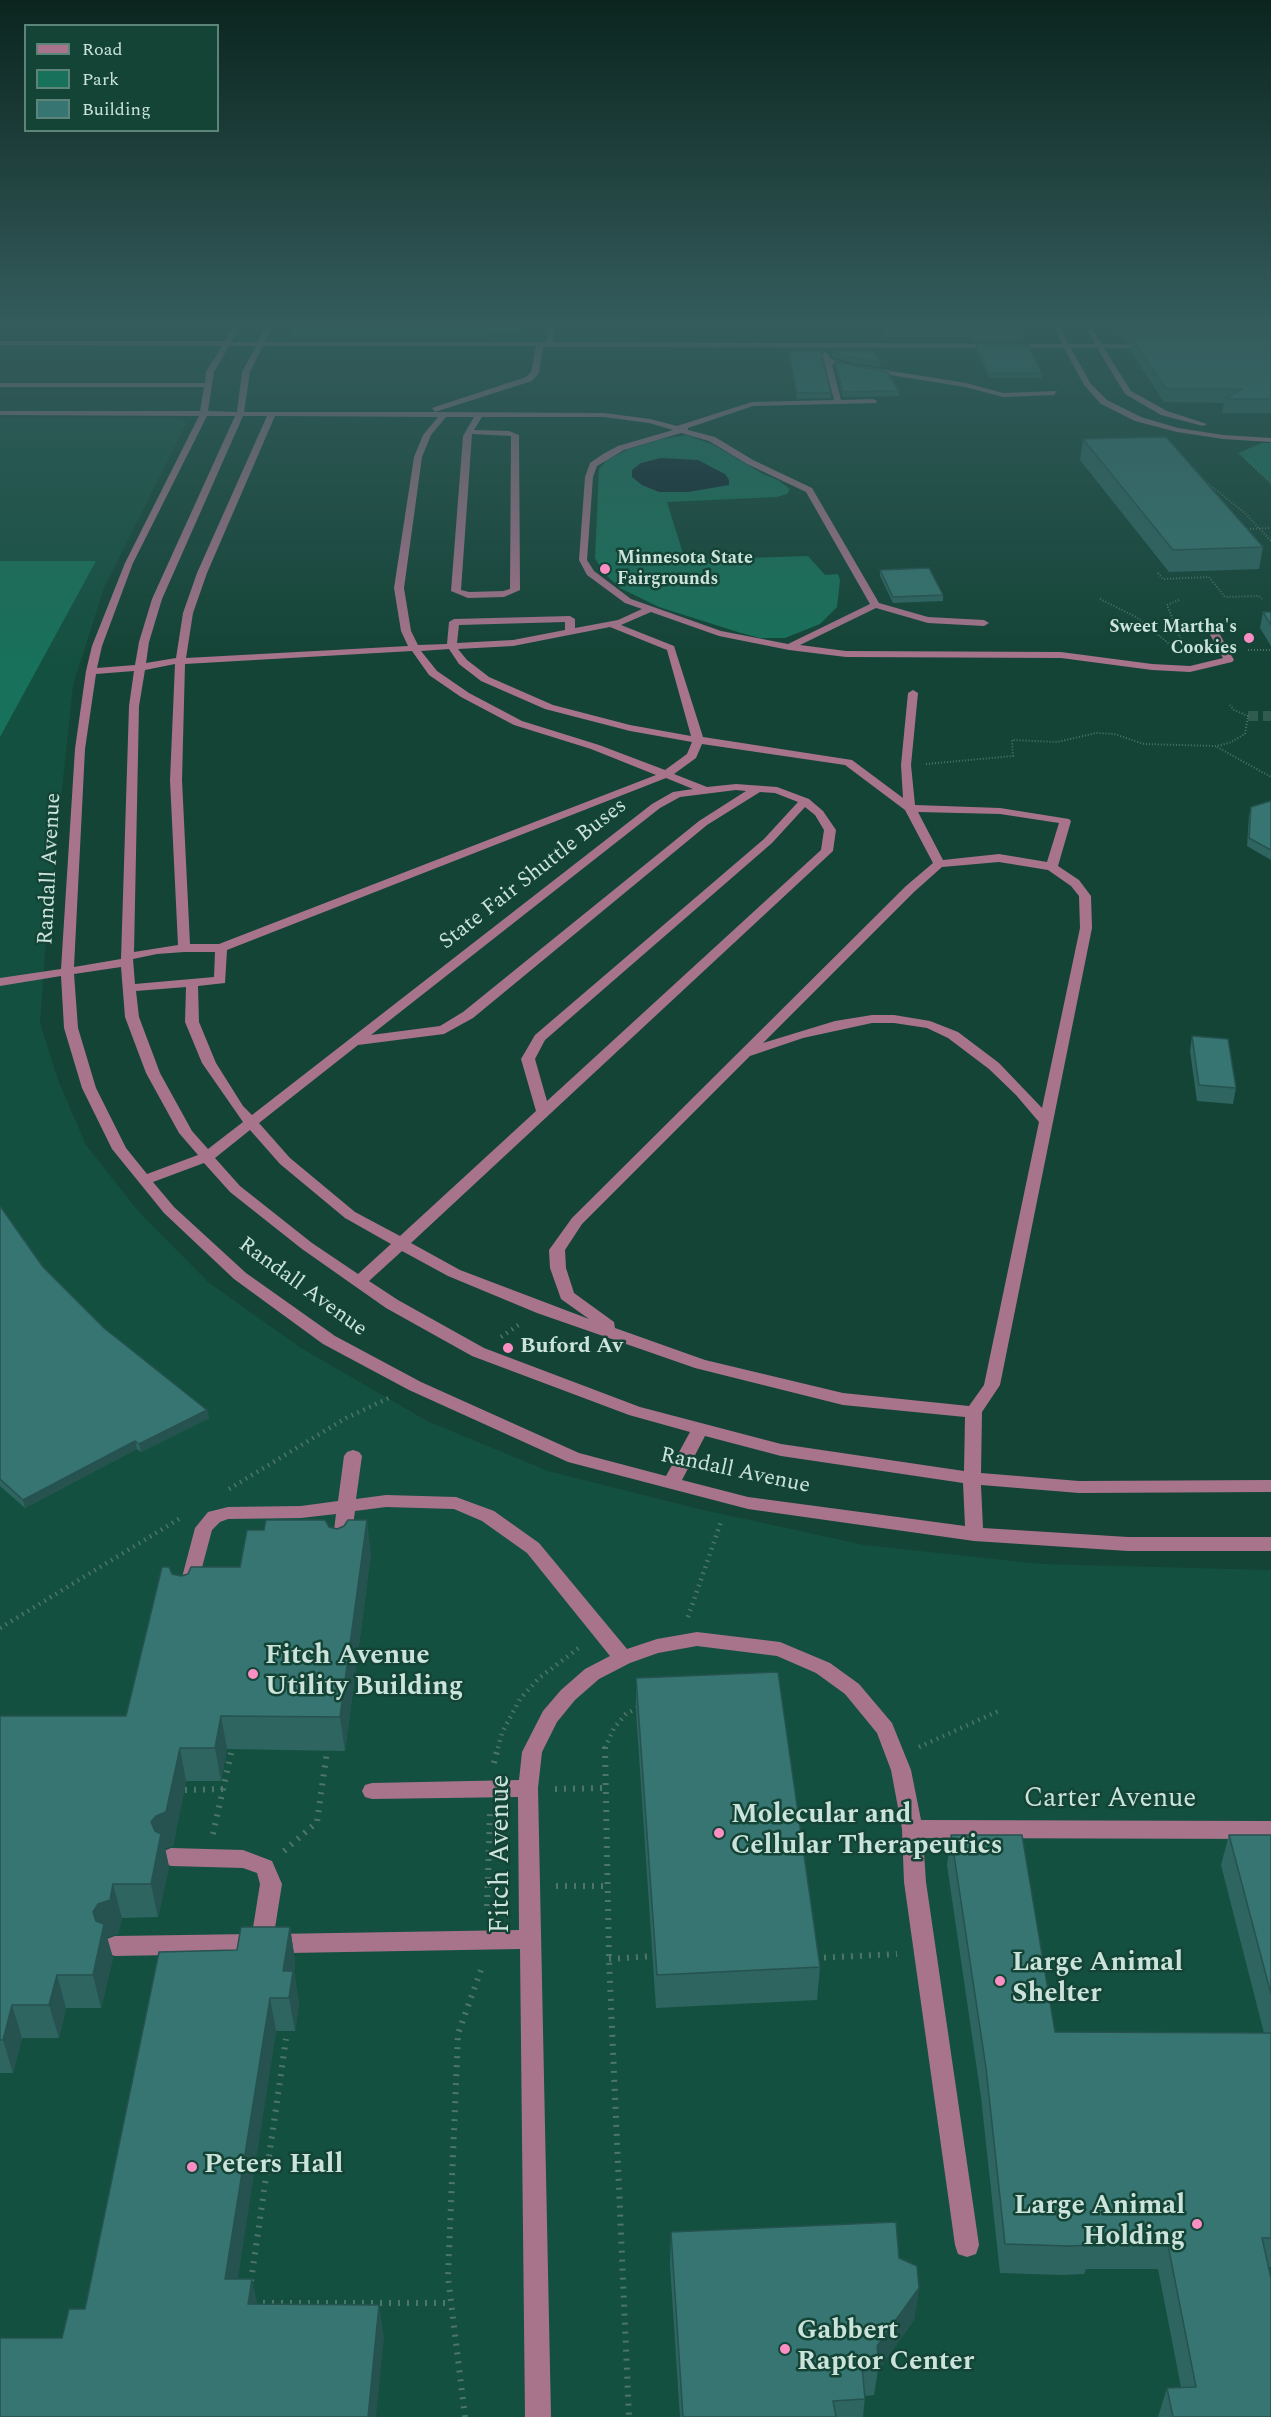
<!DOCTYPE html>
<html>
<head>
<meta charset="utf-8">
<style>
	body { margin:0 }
	#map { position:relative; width:1271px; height:2417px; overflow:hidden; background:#144436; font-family:Spectral,serif }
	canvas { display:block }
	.legend { position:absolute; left:24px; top:24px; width:195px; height:108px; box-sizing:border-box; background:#144436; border:2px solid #5d8478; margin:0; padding:8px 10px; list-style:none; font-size:18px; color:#cbe3da }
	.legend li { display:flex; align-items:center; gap:12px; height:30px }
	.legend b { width:30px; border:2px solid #5d8478 }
</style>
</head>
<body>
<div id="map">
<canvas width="1271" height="2417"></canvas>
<ul class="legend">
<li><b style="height:8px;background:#a8748c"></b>Road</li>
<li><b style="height:16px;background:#18715a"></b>Park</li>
<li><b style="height:16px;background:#367571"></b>Building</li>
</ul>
</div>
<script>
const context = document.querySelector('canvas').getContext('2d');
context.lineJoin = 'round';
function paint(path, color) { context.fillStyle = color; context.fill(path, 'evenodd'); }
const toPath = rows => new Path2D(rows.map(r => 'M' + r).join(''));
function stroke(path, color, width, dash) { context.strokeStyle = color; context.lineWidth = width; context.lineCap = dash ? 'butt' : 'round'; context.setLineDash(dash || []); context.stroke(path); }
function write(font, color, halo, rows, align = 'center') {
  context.font = font + ' Spectral,serif'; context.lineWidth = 5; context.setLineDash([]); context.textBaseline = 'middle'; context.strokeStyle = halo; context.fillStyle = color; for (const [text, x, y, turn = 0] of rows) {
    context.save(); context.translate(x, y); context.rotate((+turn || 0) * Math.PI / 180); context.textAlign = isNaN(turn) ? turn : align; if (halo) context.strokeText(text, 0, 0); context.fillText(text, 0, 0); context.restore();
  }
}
paint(toPath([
	[0,418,176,418,187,422,104,588,73,685,45,952,40,1023,58,1080,86,1145,138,1211,208,1282,301,1348,427,1421,548,1471,699,1509,864,1545,1041,1564,1271,1570,1271,2417,0,2417]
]), '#145040');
paint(toPath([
	[295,324,524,324,523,331,488,331,486,337,289,337],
	[686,435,712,444,763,474,778,480,790,489,787,494,777,497,667,502,685,560,808,556,825,575,838,574,840,580,837,607,820,624,785,638,760,638,741,633,659,607,620,588,603,572,595,558,599,469,607,460,629,449,662,439],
	[1262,443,1271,443,1271,483,1238,453],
	[0,561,96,561,0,737]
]), '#18715a');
paint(toPath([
	[661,458,698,460,725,474,729,480,729,485,688,492,659,492,642,485,632,477,632,470,641,463]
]), '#11252f');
stroke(toPath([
	[1248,716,1271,716]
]), '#2f5c4f', 10, [10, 5]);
stroke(toPath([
	[1245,458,1271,484],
	[1201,478,1245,513,1271,541],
	[1158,573,1163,579,1209,577,1225,597,1259,596,1262,599],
	[1100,599,1136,617,1173,647],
	[1179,600,1167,605,1184,647,1182,648],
	[1248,650,1271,650],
	[1217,747,1271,777],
	[926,764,1013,756,1012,740,1057,742,1096,733,1114,734,1144,744,1216,746,1229,743,1245,734,1248,716,1234,710,1230,705]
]), '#4d7569', 2, [1, 2]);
stroke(toPath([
	[501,1337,520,1324],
	[229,1489,346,1418,389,1398],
	[688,1617,722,1519],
	[0,1628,179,1519],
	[919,1747,1001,1710],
	[498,1748,502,1733,520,1699,539,1678,580,1647],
	[605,1748,614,1728,626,1714,639,1707]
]), '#4d7569', 4.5, [1.5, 5]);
stroke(toPath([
	[605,1747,609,1959,629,2417],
	[494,1763,498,1747],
	[555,1789,606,1788],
	[185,1790,223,1789],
	[213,1834,232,1749],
	[284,1851,317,1822,327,1751],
	[556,1886,607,1886],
	[487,1906,490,1814],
	[815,1958,897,1954],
	[609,1959,653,1956],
	[251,2281,286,2039],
	[254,2303,451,2303],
	[465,2417,448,2277,458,2034,482,1967]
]), '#4d7569', 6, [2, 7]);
paint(toPath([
	[235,324,241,324,231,342,258,342,267,324,273,324,265,342,546,342,549,324,555,324,553,342,1062,344,1052,324,1058,324,1069,344,1095,344,1083,324,1089,324,1102,344,1153,345,1151,348,1104,348,1131,391,1167,411,1207,424,1203,426,1161,415,1125,394,1097,348,1071,348,1091,384,1107,400,1141,417,1178,428,1223,435,1271,438,1271,442,1223,439,1177,432,1135,421,1101,404,1084,385,1064,348,543,347,539,373,532,381,435,412,604,413,650,419,677,426,752,402,834,400,822,354,826,352,831,359,847,364,966,383,1003,393,1057,391,1054,395,1003,397,965,387,846,368,832,364,841,400,873,399,877,401,876,403,753,406,688,428,688,430,715,437,753,460,812,488,879,603,928,617,984,620,989,623,984,626,928,623,876,608,800,645,846,651,1061,652,1152,664,1190,666,1223,658,1208,631,1213,628,1218,631,1234,660,1232,662,1190,672,1152,670,1061,658,846,657,789,650,719,636,651,612,621,625,674,646,703,737,852,760,903,798,901,765,908,693,913,690,918,693,911,765,915,805,1000,808,1069,819,1071,821,1058,866,1079,880,1091,896,1092,928,1000,1385,982,1412,981,1473,1079,1481,1271,1480,1271,1492,1079,1493,981,1485,983,1528,1128,1537,1271,1537,1271,1551,1128,1551,974,1541,748,1509,568,1462,409,1390,323,1344,234,1279,164,1213,112,1149,82,1088,64,1028,61,976,0,986,0,978,61,969,75,749,86,671,92,646,125,563,199,416,0,415,0,411,200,411,204,387,0,387,0,383,205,383,206,372,222,346,0,345,0,341,224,341,235,324],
	[229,346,256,346,242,372,237,412,208,411,214,372,229,346],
	[263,346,536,346,531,372,526,377,432,408,435,412,244,412,250,372,263,346],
	[207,416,235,416,152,599,139,642,135,665,97,668,102,646,133,563,207,416],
	[243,416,267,416,197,573,183,613,176,658,146,663,149,642,162,599,243,416],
	[275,416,438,417,423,435,414,457,394,588,401,631,408,646,186,658,193,613,207,573,275,416],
	[446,417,474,417,463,436,451,591,468,598,504,597,520,590,519,435,509,431,474,430,482,417,604,417,649,423,673,430,618,446,603,454,590,463,585,477,579,560,587,575,625,603,642,609,618,620,575,628,575,619,570,616,454,619,449,622,447,644,418,645,411,631,404,588,422,457,431,435,446,417],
	[681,433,709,441,747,464,806,492,870,604,788,644,721,631,631,599,594,571,587,560,593,477,597,466,624,450,681,433],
	[472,434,511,436,510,589,503,591,469,592,461,590,472,434],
	[565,622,565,630,513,640,457,643,459,625,565,622],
	[610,627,667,650,691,736,630,725,553,705,489,677,467,660,458,649,513,646,610,627],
	[449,649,459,664,481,681,545,709,630,731,692,742,687,754,665,770,599,745,522,721,469,693,437,671,421,651,449,649],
	[412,651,429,675,461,697,514,725,591,749,656,775,219,944,190,944,182,780,185,664,412,651],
	[175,664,170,780,178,945,134,952,139,706,145,670,175,664],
	[134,671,129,706,121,959,74,967,85,749,96,674,134,671],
	[702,744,845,765,905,810,933,863,906,886,572,1218,549,1250,550,1268,561,1299,589,1319,460,1270,411,1243,833,851,836,830,823,811,809,799,777,787,736,784,707,787,674,774,696,758,702,744],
	[666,778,693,789,673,792,652,804,252,1115,243,1106,216,1063,199,1022,198,986,225,983,227,950,666,778],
	[736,790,746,791,699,821,463,1012,440,1026,371,1035,660,808,680,797,736,790],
	[760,792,775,793,798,802,764,839,535,1035,521,1059,536,1111,400,1236,355,1212,290,1158,259,1123,358,1045,444,1034,473,1018,707,825,760,792],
	[805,807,815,815,824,830,821,850,547,1101,535,1059,545,1040,772,843,805,807],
	[918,812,1000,814,1059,823,1047,862,999,854,943,860,918,812],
	[999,862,1048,870,1071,886,1079,896,1080,928,1042,1108,999,1063,958,1032,930,1021,894,1015,872,1015,835,1021,763,1043,914,892,942,867,999,862],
	[184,952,215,952,214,977,135,984,133,959,157,954,184,952],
	[121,967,125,1017,146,1073,179,1133,198,1155,147,1174,126,1148,96,1088,78,1028,74,974,121,967],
	[186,987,185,1022,202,1063,243,1122,208,1149,192,1131,160,1073,139,1017,136,991,186,987],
	[872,1023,894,1023,927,1028,948,1038,989,1069,1016,1095,1039,1122,984,1385,969,1406,843,1393,705,1360,615,1328,614,1322,574,1293,566,1268,565,1250,582,1224,750,1056,803,1038,872,1023],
	[250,1130,280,1164,345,1218,391,1244,358,1274,312,1243,240,1186,215,1158,250,1130],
	[204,1163,230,1192,302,1249,386,1308,472,1356,629,1415,690,1432,666,1476,579,1453,421,1382,335,1336,246,1273,174,1207,153,1182,204,1163],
	[402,1251,448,1276,537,1313,695,1368,843,1405,965,1417,964,1471,781,1444,640,1407,484,1348,398,1300,369,1281,402,1251],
	[705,1436,781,1456,963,1483,965,1526,748,1497,682,1480,705,1436],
	[353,1450,359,1452,362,1456,356,1499,386,1495,456,1497,494,1511,539,1543,627,1649,657,1639,697,1632,780,1642,830,1663,859,1684,892,1723,911,1770,921,1820,1271,1821,1271,1839,923,1838,926,1882,979,2245,976,2254,967,2257,958,2254,955,2245,904,1882,902,1829,891,1770,877,1733,845,1694,816,1673,777,1656,697,1646,658,1653,630,1663,599,1679,575,1700,557,1722,542,1752,538,1788,551,2417,525,2417,520,1949,115,1956,107,1953,104,1946,107,1939,115,1936,252,1934,260,1884,257,1873,243,1868,171,1866,164,1863,160,1857,164,1851,171,1848,243,1850,272,1861,282,1884,274,1934,519,1930,518,1797,372,1799,365,1797,362,1791,365,1785,372,1783,519,1780,522,1752,543,1711,561,1690,585,1669,610,1656,527,1553,482,1521,454,1509,386,1507,355,1511,350,1547,347,1552,341,1554,335,1552,332,1547,336,1514,301,1518,228,1519,220,1522,212,1530,196,1590,189,1592,182,1590,180,1585,195,1528,208,1512,228,1507,301,1506,338,1501,344,1456,347,1452,353,1450]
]), '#a8748c');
stroke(toPath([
	[1244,529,1271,528]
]), '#4d7569', 2, [1, 2]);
paint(toPath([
	[880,324,1019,324,1023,332,1022,341,972,341,970,337,884,337],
	[1113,324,1271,324,1271,413,1222,413,1224,403,1164,402,1130,350,1131,342,1124,342],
	[976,345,1042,373,1042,378,989,378,976,350],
	[789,351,831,393,831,398,797,399,789,356],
	[832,351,881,362,880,367,848,362,832,356],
	[835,362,899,391,899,396,843,397,835,367],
	[1083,439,1263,547,1259,569,1169,572,1080,460],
	[880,570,943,595,943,601,893,603,880,576],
	[1263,612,1271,612,1271,646,1260,628],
	[1271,801,1271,860,1247,846,1249,816,1251,807],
	[1192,1036,1236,1088,1233,1104,1197,1101,1190,1051],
	[0,1206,43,1267,104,1328,207,1410,209,1418,141,1452,137,1449,25,1508,0,1486],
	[329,1527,371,1553,345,1751,227,1749,221,1781,186,1781,173,1846,165,1848,169,1867,158,1917,122,1918,118,1934,107,1937,113,1958,101,2008,66,2008,59,2038,22,2038,13,2073,0,2073,0,1715,0,1716,126,1716,172,1574,181,1576,240,1567],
	[636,1678,820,1967,817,2000,656,2008,636,1711],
	[951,1835,1055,2032,1264,2033,1221,1865,1229,1835,1271,1835,1271,2267,1268,2267,1271,2417,1158,2417,1167,2388,1181,2387,1158,2269,1086,2269,1084,2274,1062,2275,1000,2273,981,2097,947,1865],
	[290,1927,295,1961,294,1972,299,2004,295,2031,276,2031,237,2279,257,2304,384,2337,62,2338,85,2309,237,1950],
	[671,2232,899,2258,919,2288,914,2320,878,2370,874,2395,865,2396,863,2417,680,2417,670,2265]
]), '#2e6561');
paint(toPath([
	[207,1410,209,1418,141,1452,139,1444],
	[135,1441,137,1449,25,1508,23,1500],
	[367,1520,371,1553,345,1751,340,1717],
	[221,1716,227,1749,221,1781,215,1748],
	[180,1748,186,1781,173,1846,165,1848,169,1867,158,1917,151,1884,151,1822],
	[113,1884,122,1918,118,1934,107,1937,113,1958,101,2008,93,1975,93,1912,98,1904],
	[290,1927,295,1961,294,1972,299,2004,295,2031,289,1998,283,1971],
	[57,1975,66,2008,59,2038,49,2005],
	[270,1998,276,2031,233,2311,225,2279],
	[12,2005,22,2038,13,2073,3,2040],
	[252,2279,259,2311,248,2304],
	[919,2288,914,2320,878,2370,879,2364,877,2346],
	[379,2305,384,2337,376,2417,368,2417]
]), '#26524f');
const building = toPath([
	[883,324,1019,324,1023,332,972,332,971,329,884,329,883,324],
	[1123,324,1271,324,1271,330,1126,329,1123,324],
	[1131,337,1271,337,1271,399,1225,399,1242,389,1166,389,1131,337],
	[976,345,1028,345,1042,373,989,373,976,345],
	[789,351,821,351,831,393,797,393,789,351],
	[832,351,874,351,881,362,848,357,832,351],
	[835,362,887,372,899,391,843,392,835,362],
	[1166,437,1263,547,1173,550,1083,439,1166,437],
	[929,568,943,595,893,597,880,570,929,568],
	[1263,612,1271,612,1271,625,1263,612],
	[1271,801,1271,850,1249,838,1251,807,1271,801],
	[1192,1036,1228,1039,1236,1088,1199,1085,1192,1036],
	[0,1206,43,1267,104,1328,207,1410,139,1444,135,1441,23,1500,0,1479,0,1206],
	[266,1520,325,1520,329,1527,337,1529,344,1526,348,1520,367,1520,340,1717,221,1716,215,1748,180,1748,166,1812,156,1816,151,1822,155,1831,161,1834,151,1884,113,1884,110,1900,98,1904,93,1912,96,1921,104,1924,93,1975,57,1975,49,2005,12,2005,3,2040,0,2040,0,1716,126,1716,162,1567,169,1567,172,1574,181,1576,188,1574,191,1567,240,1567,247,1530,264,1530,266,1520],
	[778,1672,820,1967,657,1975,636,1678,778,1672],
	[951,1835,1022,1835,1055,2032,1271,2033,1271,2238,1262,2238,1271,2278,1271,2417,1173,2417,1167,2388,1196,2387,1167,2240,1091,2240,1092,2245,1069,2246,1005,2244,986,2068,951,1835],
	[1229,1835,1271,1835,1271,1994,1229,1835],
	[241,1927,290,1927,283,1971,293,1971,289,1998,270,1998,225,2279,252,2279,248,2304,379,2305,368,2417,0,2417,0,2338,62,2338,69,2309,85,2309,159,1952,237,1950,241,1927],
	[896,2222,899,2258,917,2266,919,2288,877,2346,879,2364,862,2366,865,2399,833,2401,836,2417,683,2417,671,2232,896,2222]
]);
paint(building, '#367571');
stroke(building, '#26524f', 1.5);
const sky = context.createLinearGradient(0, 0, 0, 662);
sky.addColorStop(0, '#0b251e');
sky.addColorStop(0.49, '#345c5d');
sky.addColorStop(1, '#345c5d00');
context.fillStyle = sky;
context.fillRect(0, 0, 1271, 662);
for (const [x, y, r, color] of [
	[605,569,6,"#fb8fc4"],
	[1249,638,6,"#fb8fc4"],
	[508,1348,6,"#fb8fc4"],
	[253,1674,6,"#fb8fc4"],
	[719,1833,6,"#fb8fc4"],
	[1000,1981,6,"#fb8fc4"],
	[192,2167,6,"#fb8fc4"],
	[1197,2224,6,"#fb8fc4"],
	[785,2349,6,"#fb8fc4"]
]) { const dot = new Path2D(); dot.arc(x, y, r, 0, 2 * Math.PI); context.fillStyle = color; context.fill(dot); stroke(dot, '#144436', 2); }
write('bold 18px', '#cbe3da', '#144436', [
	["Minnesota State",617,559],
	["Fairgrounds",617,580],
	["Sweet Martha's",1237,628,"right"],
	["Cookies",1237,649,"right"]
], 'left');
write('22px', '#cbe3da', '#144436', [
	["Randall Avenue",51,869,-87],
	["State Fair Shuttle Buses",534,875,-38],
	["Randall Avenue",302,1288,36],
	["Randall Avenue",735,1472,12]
]);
write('bold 22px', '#cbe3da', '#144436', [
	["Buford Av",520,1348]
], 'left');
write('bold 27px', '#cbe3da', '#144436', [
	["Fitch Avenue",265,1658],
	["Utility Building",265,1689],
	["Molecular and",731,1817],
	["Cellular Therapeutics",731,1848],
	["Large Animal",1012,1965],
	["Shelter",1012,1996],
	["Peters Hall",204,2167],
	["Large Animal",1185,2208,"right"],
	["Holding",1185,2239,"right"],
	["Gabbert",797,2333],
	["Raptor Center",797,2364]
], 'left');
write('27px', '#cbe3da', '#144436', [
	["Carter Avenue",1110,1801],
	["Fitch Avenue",503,1854,-90]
]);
</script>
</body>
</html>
